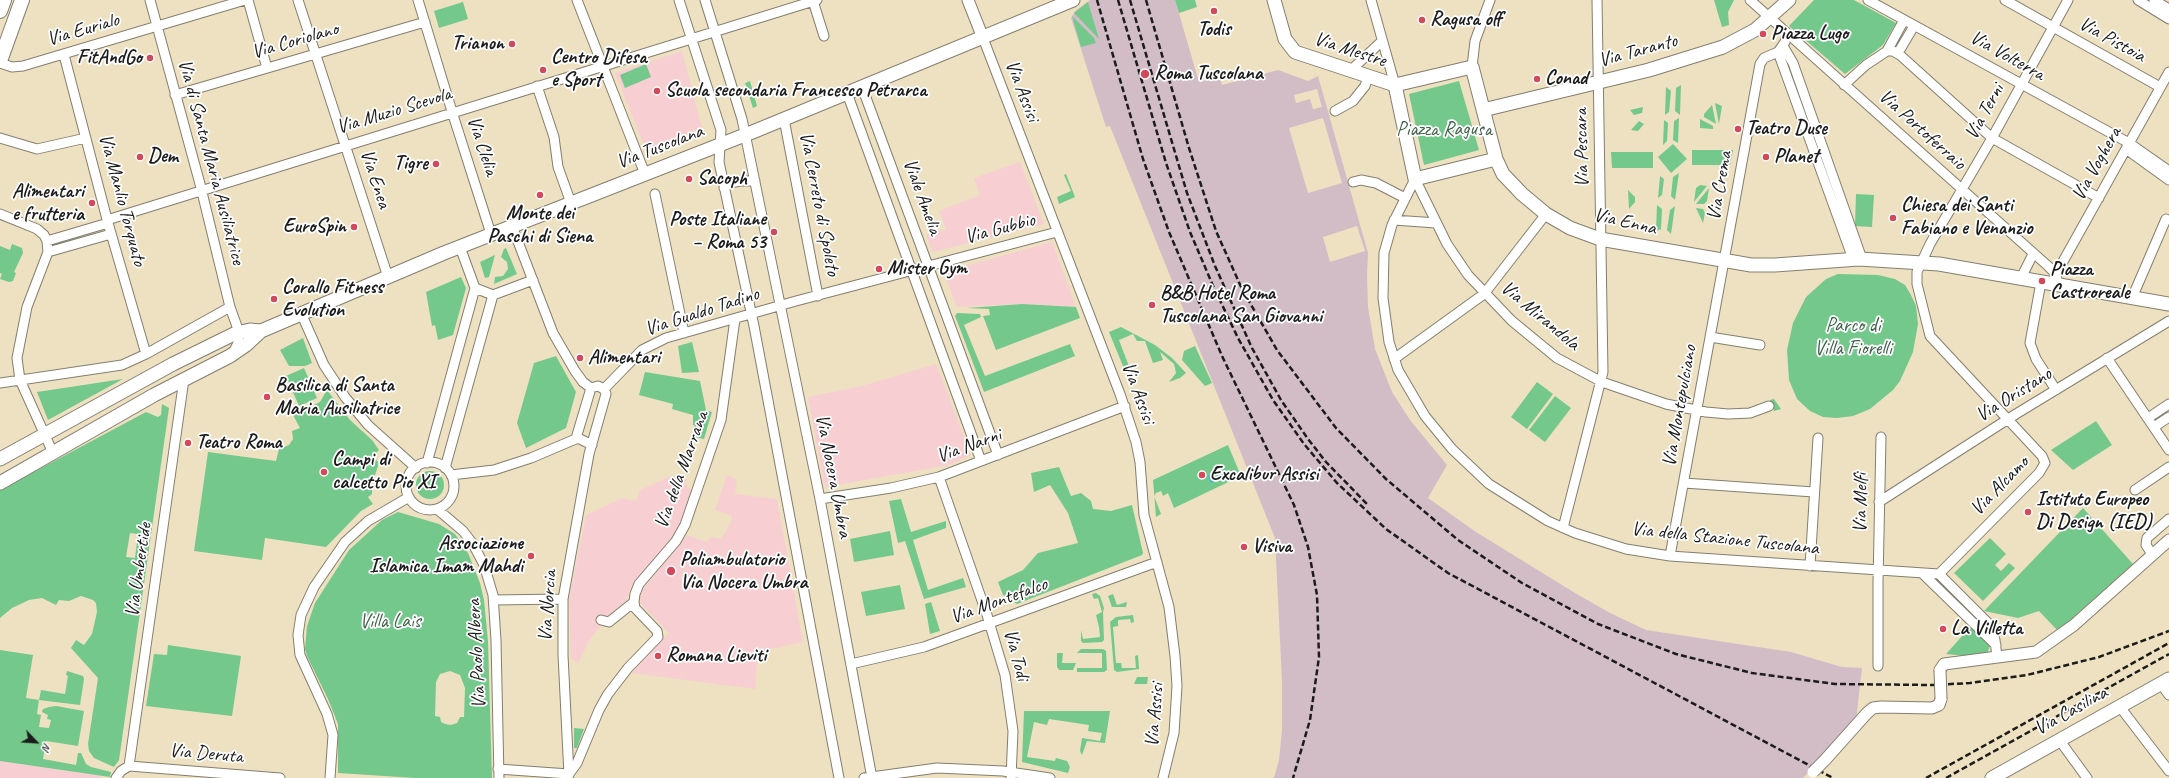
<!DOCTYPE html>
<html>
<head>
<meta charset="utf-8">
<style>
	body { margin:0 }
	#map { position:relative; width:2169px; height:778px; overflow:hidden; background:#ede1c1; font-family:Caveat,sans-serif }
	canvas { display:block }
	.north { position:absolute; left:16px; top:722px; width:40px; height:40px; -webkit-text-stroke:3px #fff; paint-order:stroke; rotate:115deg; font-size:11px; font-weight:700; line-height:16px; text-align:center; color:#1c1c1c }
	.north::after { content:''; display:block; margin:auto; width:14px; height:18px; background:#1c1c1c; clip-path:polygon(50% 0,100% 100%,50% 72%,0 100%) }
</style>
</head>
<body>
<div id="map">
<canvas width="2169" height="778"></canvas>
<div class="north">N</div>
</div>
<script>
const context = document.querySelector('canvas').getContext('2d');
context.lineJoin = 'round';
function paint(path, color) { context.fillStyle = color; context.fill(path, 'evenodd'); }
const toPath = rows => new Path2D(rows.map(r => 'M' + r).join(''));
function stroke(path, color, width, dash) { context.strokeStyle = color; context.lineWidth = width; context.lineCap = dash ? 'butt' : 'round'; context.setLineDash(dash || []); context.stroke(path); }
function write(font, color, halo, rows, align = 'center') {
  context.font = font + ' Caveat,sans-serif'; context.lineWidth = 3.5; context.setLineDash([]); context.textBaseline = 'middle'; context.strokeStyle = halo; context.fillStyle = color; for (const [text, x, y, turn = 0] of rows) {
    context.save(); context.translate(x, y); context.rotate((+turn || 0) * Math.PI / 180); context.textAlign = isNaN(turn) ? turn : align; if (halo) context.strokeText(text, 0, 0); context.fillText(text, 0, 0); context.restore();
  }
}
paint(toPath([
	[682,51,702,128,646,150,615,73],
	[1020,162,1044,224,933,252,926,235,946,229,939,211,980,195,974,178],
	[1052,242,1076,307,1022,304,957,307,943,272],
	[936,364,971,455,949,465,825,487,808,397,862,386],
	[727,475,735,478,737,485,735,494,777,499,803,642,758,652,755,689,632,673,669,633,641,604,640,599,643,589,687,535,707,542,711,537,721,539,731,522,732,516,715,510],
	[671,476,687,479,685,484,692,491,678,531,630,588,627,600,603,623,590,639,578,663,571,659,569,599,586,515,623,498,636,501,640,490],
	[0,761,101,776,101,778,0,778]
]), '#f7cfd2');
paint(toPath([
	[1090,0,1175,0,1199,82,1220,77,1222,85,1278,70,1308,81,1318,76,1368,253,1367,275,1368,307,1375,349,1392,392,1410,420,1447,465,1428,498,1476,532,1575,593,1610,613,1646,630,1791,652,1842,667,1862,668,1856,721,1803,778,1274,778,1279,760,1282,730,1282,681,1275,538,1110,126,1106,127,1071,18,1075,11],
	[1317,89,1322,107,1313,109,1310,99,1296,103,1294,95],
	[1323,118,1342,183,1308,193,1289,128],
	[1357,226,1365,251,1330,262,1323,237]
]), '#d2bdc6');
paint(toPath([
	[1175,0,1195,0,1197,7,1179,13],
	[1714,0,1734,0,1728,12,1729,25,1722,27],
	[1814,0,1854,0,1896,23,1883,45,1845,74,1789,26],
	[463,2,468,19,439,28,434,11],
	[1088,2,1099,39,1074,13],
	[1072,16,1094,38,1096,43,1081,47],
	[646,64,651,77,625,88,620,75],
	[750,81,757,106,753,108,745,83],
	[1459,81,1479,150,1424,165,1409,94],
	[1681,85,1680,115,1675,111,1676,88],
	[1666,87,1671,91,1669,112,1665,115],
	[1715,103,1722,106,1719,124],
	[1712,105,1716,124,1704,117,1704,114],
	[1643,107,1642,113,1634,115,1630,110],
	[1679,118,1678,143,1673,140,1674,121],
	[1700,119,1713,126,1713,129,1700,128],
	[1664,120,1668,123,1667,141,1663,145],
	[1639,121,1644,124,1638,131,1631,130],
	[1673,144,1687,159,1671,173,1658,157],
	[1692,150,1733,150,1730,165,1692,165],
	[1611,152,1653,152,1653,168,1612,168],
	[1679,173,1675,200,1671,196,1673,177],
	[1066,174,1075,197,1059,204,1057,197,1071,191,1064,175],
	[1660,176,1664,179,1662,195,1658,198],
	[1700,185,1707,186,1694,202,1696,188],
	[1709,188,1707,201,1704,204,1696,204],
	[1628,190,1635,197,1635,202,1629,209],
	[1856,194,1874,195,1872,227,1855,226],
	[1657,205,1662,209,1661,229,1656,231],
	[1675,206,1671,234,1667,230,1670,210],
	[1696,208,1703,209,1705,213,1703,223],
	[12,244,22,248,23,253,14,272,16,273,13,281,9,282,0,279,2,274,0,273,0,246,10,250],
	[506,248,517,274,494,284,495,277,503,276,508,269,507,262,501,257,504,249],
	[495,255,489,277,485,278,480,262],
	[1838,274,1878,275,1895,279,1905,285,1911,295,1916,306,1918,324,1913,352,1900,381,1893,390,1870,409,1853,416,1837,418,1823,417,1810,411,1797,399,1789,380,1787,350,1793,323,1806,297,1826,279],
	[461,277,466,288,453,335,438,340,435,325,432,326,426,292],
	[1022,304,1076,307,1080,318,996,350,983,316,990,315,989,309,967,308],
	[957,313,980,314,981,317,964,325,985,376,1070,344,1075,356,984,392,962,334,955,316],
	[1121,327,1155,345,1172,358,1186,373,1180,378,1169,382,1176,373,1174,364,1160,352,1163,360,1153,363,1145,341,1137,341,1133,334,1119,340,1130,369,1125,371,1109,332],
	[303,338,312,363,305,366,289,366,280,350],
	[692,342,699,372,682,373,678,346],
	[1195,346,1212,383,1205,386,1182,360,1184,351],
	[556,356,576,392,566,428,526,448,517,423,534,363],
	[304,368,317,398,299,406,286,376],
	[645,372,700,381,706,410,712,412,704,439,695,437,696,432,694,431,695,426,693,425,693,415,672,409,673,404,639,395],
	[123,379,48,420,37,392],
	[1537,382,1553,394,1527,429,1511,417],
	[327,390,350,420,372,440,379,450,373,456,379,463,372,484,372,494,368,497,373,504,361,511,326,547,265,538,262,560,194,551,208,452,276,461,279,449,289,445,293,439,292,431,300,428,293,415,320,402],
	[1555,396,1571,408,1545,442,1529,430],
	[1774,399,1781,409,1774,411,1770,400],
	[162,404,169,408,119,760,114,767,94,758,89,751,88,744,98,678,71,648,76,640,84,645,92,634,97,612,96,603,93,600,81,596,69,601,59,600,56,605,42,598,29,600,12,608,0,618,0,490,146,412,158,417,161,415],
	[130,533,138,534,135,558,126,557],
	[2096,421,2112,445,2073,470,2051,450],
	[1228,445,1241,476,1174,508,1168,493,1163,496,1161,491,1156,493,1154,496,1161,514,1156,517,1153,480],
	[1059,467,1071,496,1081,493,1091,501,1093,509,1111,511,1132,505,1143,553,1142,555,1017,604,1003,595,998,582,1023,570,1038,553,1078,543,1068,513,1050,485,1034,492,1031,473],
	'416 485a14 14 0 1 1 28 0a14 14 0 1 1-28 0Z',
	[901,499,911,532,946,521,946,528,913,540,928,590,963,578,966,587,924,599,905,541,898,543,889,501],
	[2083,508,2133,564,2058,631,2039,611,2018,618,1984,611],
	[398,512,439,524,455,534,468,553,480,583,484,600,488,641,492,778,415,778,338,773,338,724,328,699,307,656,305,649,307,626,315,603,349,550,382,520],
	[450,671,460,675,465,688,464,717,460,717,457,723,451,725,445,724,441,722,440,717,435,716,436,682,440,674],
	[890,531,894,555,854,562,850,539],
	[1990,538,2006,554,1995,565,2001,571,2009,563,2015,568,1983,601,1954,573],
	[900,585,905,609,866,616,861,592],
	[1096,593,1100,596,1104,608,1103,612,1104,640,1102,642,1083,643,1081,641,1081,630,1083,639,1100,637,1099,627,1096,615,1102,612,1098,598,1094,599,1092,594],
	[1113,594,1117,605,1127,602,1126,607,1112,607,1108,596],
	[931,602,940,631,930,634,925,604],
	[1133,615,1134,622,1131,623,1130,619,1118,620,1118,626,1113,627,1116,663,1121,663,1122,668,1136,668,1135,656,1138,655,1139,669,1117,672,1114,670,1110,622,1116,617],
	[1971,626,1990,646,1987,654,1968,656,1946,654],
	[168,645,241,656,232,716,146,706,154,654,167,655],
	[1081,649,1103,649,1106,651,1107,670,1104,672,1077,672,1077,668,1102,668,1102,653,1077,653],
	[0,650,33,655,26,698,39,700,41,690,65,694,68,676,66,675,67,671,83,676,84,679,80,705,39,700,37,714,41,715,39,727,49,728,51,720,47,719,48,715,42,712,43,709,49,707,56,706,84,711,78,746,46,741,43,759,76,765,78,753,81,753,86,764,91,767,111,772,110,777,0,761],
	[1057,653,1063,653,1062,663,1076,663,1073,670,1059,670,1057,667],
	[1137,677,1148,677,1147,684,1134,684],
	[1024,711,1110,711,1105,743,1087,741,1082,755,1080,751,1082,738,1100,741,1102,733,1088,731,1089,725,1049,719,1047,725,1034,722,1027,757,1055,761,1056,758,1067,761,1070,767,1068,773,1022,762],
	[574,728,584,729,577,748,574,748]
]), '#74c88c');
paint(toPath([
	[1218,470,1222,478,1211,483,1208,476]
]), '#47aec7');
const minor = toPath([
	[150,0,200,184,230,307,239,332,238,343,233,353],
	[248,0,267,68],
	[298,0,388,277],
	[418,0,454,118,491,234],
	[577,0,645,174],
	[679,0,721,130,719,162,754,326,839,778],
	[705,0,742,119,820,499,872,778],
	[1371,0,1395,85],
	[1750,0,2048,266,2056,274,2058,285],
	[1868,0,2129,143,2169,171],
	[2005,0,2160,87],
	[2138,0,2169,19],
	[2154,0,2169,9],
	[813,1,824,36],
	[983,38,1120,394,1136,442,1140,462,1144,515,1169,607,1175,656,1177,686,1174,733,1163,778],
	[1783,46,1793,63,1862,259],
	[1887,51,1893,51,1900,55,1992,138,2099,198],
	[1778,52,1853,259],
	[1898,53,1914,26],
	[64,55,108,223,146,354],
	[0,63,12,67,23,66,245,0],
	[1472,67,1475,41,1490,0],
	[1350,71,1382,41],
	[1844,85,1866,65,1887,51,1904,20],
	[537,86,554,137,558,167,571,203],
	[862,87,998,455],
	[847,93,981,461],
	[175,95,425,22],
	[1335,111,1353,101,1365,86,1368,77],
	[784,119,818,296],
	[0,138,37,149,86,138],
	[2126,149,2169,180],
	[1415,179,1392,225,1384,253,1383,298,1389,342,1398,370,1425,416,1452,449,1489,484,1548,521,1575,533,1626,549,1670,556,1939,574,1990,625,1995,640,1997,657],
	[1415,179,1447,244,1468,275,1512,321,1557,358,1602,382,1666,404,1706,412,1728,414,1750,413,1769,406],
	[1353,182,1361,180,1376,183,1405,198],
	[724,188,730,183,740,181,755,181],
	[655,194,684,333],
	[0,214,37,229,44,235,47,241,48,252,27,307,17,358,20,380,53,453],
	[107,220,817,0],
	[1394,220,1436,223],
	[512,226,553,333,575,371,583,382,591,388],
	[47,241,108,223],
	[460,247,475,288,493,295,533,280],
	[48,252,111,234],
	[2056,274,2169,72],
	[2021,278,2033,254],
	[2041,282,2030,343,2036,359,2056,390],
	[2132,298,2166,219],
	[301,313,324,365,345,397,368,425,416,468],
	[1710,337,1760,345],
	[2107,358,2169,450],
	[1394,359,1484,294,1546,214],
	[0,383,122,365,146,354,230,307],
	[604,389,642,350,666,338,796,301,1057,232],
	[2148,418,2169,404],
	[2154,427,2169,417],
	'406 486a24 24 0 1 1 48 0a24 24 0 1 1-48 0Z',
	[427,463,475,288],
	[445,468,493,295],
	[451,475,494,470,531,458,578,438],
	[939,477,987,615,1005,675,1013,731,1011,778],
	[1684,483,1814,492],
	[2135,490,2169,467],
	[820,499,891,488,939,477,1125,406],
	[1879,502,2016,414,2169,321],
	[437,509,463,531,473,544,484,565,493,595,496,640,499,778],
	[1563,528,1603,372,1597,0],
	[2152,554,2146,545,2147,538,2169,519],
	[1670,556,1760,64,1764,58,1778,52,1785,42,1787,34],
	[1810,566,1818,438],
	[1922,573,1996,645],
	[1939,574,2039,473,2045,463,2042,456,1930,336,1917,284,1917,272,1930,244,1992,138,2068,0],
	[494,600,563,599],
	[601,620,609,622,634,602],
	[851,664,924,647,1157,562],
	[1878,666,1878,583,1881,437],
	[2161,684,2169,695],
	[2120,707,2169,771],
	[2060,741,2087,778],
	[129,766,184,379],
	[498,769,569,774],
	[569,774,577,763,599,710,608,694,628,668,658,637,657,631,635,608,634,602,635,594,639,584,676,541,685,525,721,420,735,319],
	[569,775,563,655,563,599,589,454,606,394,604,389,598,386,591,388,577,435,578,438,592,445],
	[116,778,121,771,129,766,280,778],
	[330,778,333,735,327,714,300,655,298,635,301,615,314,587,345,542,368,521,409,497],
	[864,778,937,768,1003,771,1050,778]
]);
const tertiary = toPath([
	[968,0,983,38],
	[1940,670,1944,664,2036,652,2074,625,2169,540],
	[1825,760,1867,713,1873,708,1881,707,1932,708,1939,705,1941,699]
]);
const secondary = toPath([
	[1274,0,1285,39,1295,52,1395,85],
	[1395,85,1472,67,1496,159,1503,174,1522,194,1546,214,1570,228,1600,239,1751,265,1775,265,1859,259,1939,264,2169,304],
	[1395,85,1415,179,1496,159],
	[1483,110,1649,70,1723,47,1755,30,1789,0],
	[0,459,173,364,236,333,250,330,261,331],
	[0,483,154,395,230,356,246,345,261,331,444,253,755,131,1073,0],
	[1992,778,2169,679]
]);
const primary = toPath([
	[0,11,4,0],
	[0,61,22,0]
]);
stroke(minor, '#847e6e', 11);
stroke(tertiary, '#847e6e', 13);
stroke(secondary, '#847e6e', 15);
stroke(primary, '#847e6e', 16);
stroke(minor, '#fff', 9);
stroke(tertiary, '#fff', 11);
stroke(secondary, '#fff', 13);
stroke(primary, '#fff', 14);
stroke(toPath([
	[1097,0,1143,159,1169,232,1222,356,1294,505,1308,547,1317,595,1319,657,1310,720,1293,778],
	[1118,0,1166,163,1190,232,1214,288,1238,338,1273,400,1304,444,1337,483,1386,529,1448,573,1833,778],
	[1130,0,1187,193,1215,266,1252,348,1281,400,1308,439,1326,462,1368,505],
	[1146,0,1189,148,1216,231,1242,289,1277,350,1336,428,1386,479,1458,540,1522,583,1598,624,1676,654,1752,673,1835,684,1933,685,1970,683,2027,675,2099,657,2169,631],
	[1926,778,2169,643],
	[1946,778,2169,654]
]), '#1c1c1c', 2.5, [6, 3]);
const tertiaryBridge = toPath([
	[1940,670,1941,699],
	[1813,772,1825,760]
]);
stroke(tertiaryBridge, '#847e6e', 13, []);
stroke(tertiaryBridge, '#fff', 11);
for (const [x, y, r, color] of [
	[1214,11,4,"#d1495b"],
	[1422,20,4,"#d1495b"],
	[1763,34,4,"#d1495b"],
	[512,44,4,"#d1495b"],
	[150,58,4,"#d1495b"],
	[543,70,4,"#d1495b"],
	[1145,74,5,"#d1495b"],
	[1537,79,4,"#d1495b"],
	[657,91,4,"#d1495b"],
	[1738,129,4,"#d1495b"],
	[140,157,4,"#d1495b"],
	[1766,157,4,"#d1495b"],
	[436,164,4,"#d1495b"],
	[689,179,4,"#d1495b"],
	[540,195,4,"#d1495b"],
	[92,203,4,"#d1495b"],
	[1893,218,4,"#d1495b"],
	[354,227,4,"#d1495b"],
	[774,232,4,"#d1495b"],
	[879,269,4,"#d1495b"],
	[2042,281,4,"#d1495b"],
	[274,299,4,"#d1495b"],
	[1152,305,4,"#d1495b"],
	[580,358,4,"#d1495b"],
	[267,397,4,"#d1495b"],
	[188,443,4,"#d1495b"],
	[324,472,4,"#d1495b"],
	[1202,475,4,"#d1495b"],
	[2028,512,4,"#d1495b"],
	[1244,547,4,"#d1495b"],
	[531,556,4,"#d1495b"],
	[671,571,5,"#d1495b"],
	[1943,629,4,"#d1495b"],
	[658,656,4,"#d1495b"]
]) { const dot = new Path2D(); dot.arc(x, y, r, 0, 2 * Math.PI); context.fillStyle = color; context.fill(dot); stroke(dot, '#fff', 1.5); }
write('bold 20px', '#1c1c1c', '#fff', [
	["Ragusa off",1430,20],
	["Todis",1214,30,"center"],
	["Piazza Lugo",1771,34],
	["Trianon",504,44,"right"],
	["FitAndGo",142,58,"right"],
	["Centro Difesa",551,58],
	["e Sport",551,81],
	["Roma Tuscolana",1154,74],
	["Conad",1545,79],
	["Scuola secondaria Francesco Petrarca",665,91],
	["Teatro Duse",1746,129],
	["Dem",148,157],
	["Planet",1774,157],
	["Tigre",428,164,"right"],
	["Sacoph",697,179],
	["Alimentari",84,192,"right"],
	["e frutteria",84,215,"right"],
	["Chiesa dei Santi",1901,206],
	["Fabiano e Venanzio",1901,229],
	["Monte dei",540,214,"center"],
	["Paschi di Siena",540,237,"center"],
	["Poste Italiane",766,220,"right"],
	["– Roma 53",766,243,"right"],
	["EuroSpin",346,227,"right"],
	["Mister Gym",887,269],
	["Piazza",2050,270],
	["Castroreale",2050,293],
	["Corallo Fitness",282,288],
	["Evolution",282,311],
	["B&B Hotel Roma",1160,294],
	["Tuscolana San Giovanni",1160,317],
	["Alimentari",588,358],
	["Basilica di Santa",275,386],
	["Maria Ausiliatrice",275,409],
	["Teatro Roma",196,443],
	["Campi di",332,460],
	["calcetto Pio XI",332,483],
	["Excalibur Assisi",1210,475],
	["Istituto Europeo",2036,500],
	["Di Design (IED)",2036,523],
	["Associazione",523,544,"right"],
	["Islamica Imam Mahdi",523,567,"right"],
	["Visiva",1252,547],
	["Poliambulatorio",680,560],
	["Via Nocera Umbra",680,583],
	["La Villetta",1951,629],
	["Romana Lieviti",666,656]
], 'left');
write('20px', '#1c1c1c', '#fff', [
	["Via Eurialo",83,30,-16],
	["Via Pistoia",2112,40,29],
	["Via Coriolano",295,41,-16],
	["Via Mestre",1350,50,18],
	["Via Taranto",1638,51,-15],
	["Via Volterra",2007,56,29],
	["Via Assisi",1022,91,69],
	["Via Muzio Scevola",394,111,-17],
	["Via Terni",1985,112,-61],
	["Via Portoferraio",1922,130,42],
	["Via Clelia",482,146,72],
	["Via Tuscolana",660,147,-21],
	["Via Pescara",1582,148,-91],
	["Via di Santa Maria Ausiliatrice",211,162,75],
	["Via Voghera",2097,164,-61],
	["Via Enea",375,179,72],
	["Via Crema",1720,186,-80],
	["Viale Amelia",922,197,70],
	["Via Manlio Torquato",122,200,75],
	["Via Cerreto di Spoleto",819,204,79],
	["Via Enna",1625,222,13],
	["Via Gubbio",1000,229,-15],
	["Via Gualdo Tadino",702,312,-18],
	["Via Mirandola",1540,316,40],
	["Via Assisi",1138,393,70],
	["Via Oristano",2014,395,-32],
	["Via Montepulciano",1680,406,-80],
	["Via Narni",969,446,-20],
	["Via della Marrana",682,470,-70],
	["Via Nocera Umbra",833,476,79],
	["Via Alcamo",2000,486,-46],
	["Via Melfi",1861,503,-89],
	["Via della Stazione Tuscolana",1725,539,6],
	["Via Umbertide",139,570,-82],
	["Via Montefalco",999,601,-20],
	["Via Norcia",548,606,-86],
	["Via Paolo Albera",477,654,-93],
	["Via Todi",1016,655,75],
	["Via Casilina",2071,711,-29],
	["Via Assisi",1155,715,-85],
	["Via Deruta",206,754,5]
]);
write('20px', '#3f6149', '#fff', [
	["Piazza Ragusa",1444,130],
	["Parco di",1853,326],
	["Villa Fiorelli",1853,349],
	["Villa Lais",390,622]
]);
</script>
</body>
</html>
